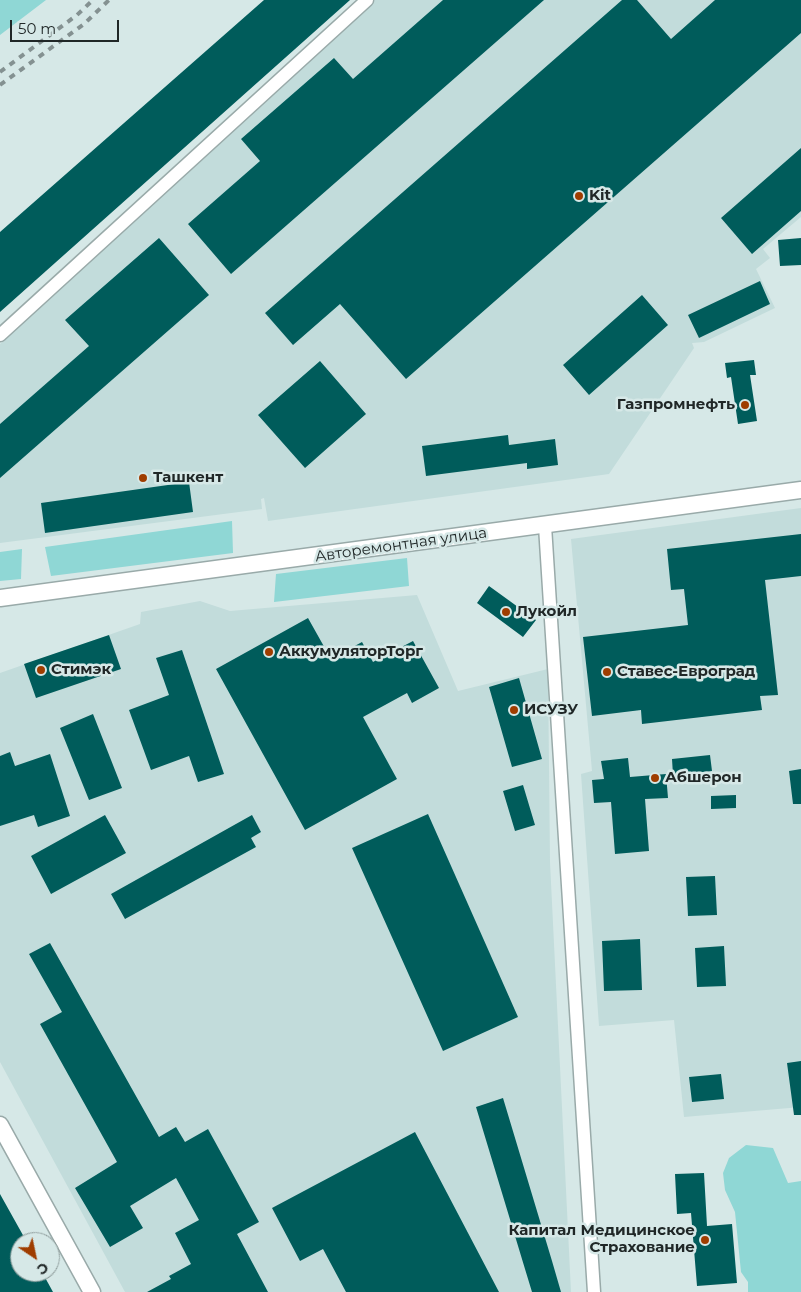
<!DOCTYPE html>
<html>
<head>
<meta charset="utf-8">
<style>
	body { margin:0 }
	#map { position:relative; width:801px; height:1292px; overflow:hidden; background:#d6e8e7; font-family:Montserrat,sans-serif }
	canvas { display:block }
	.north { position:absolute; left:10px; top:1232px; width:50px; height:50px; box-sizing:border-box; background:#d6e8e7; border:1px solid #8d9b9a; border-radius:50%; rotate:146deg; font-size:14px; font-weight:700; line-height:20px; text-align:center; color:#202727 }
	.north::after { content:''; display:block; margin:auto; width:18px; height:22px; background:#9f3d00; clip-path:polygon(50% 0,100% 100%,50% 72%,0 100%) }
	.scale { position:absolute; left:10px; top:20px; width:109px; height:22px; box-sizing:border-box; border:2px solid #202727; border-top:0; padding-left:6px; font-size:15px; line-height:18px; white-space:nowrap; color:#202727; -webkit-text-stroke:4px #d6e8e7; paint-order:stroke }
</style>
</head>
<body>
<div id="map">
<canvas width="801" height="1292"></canvas>
<div class="north">С</div>
<div class="scale">50 m</div>
</div>
<script>
const context = document.querySelector('canvas').getContext('2d');
context.lineJoin = 'round';
function paint(path, color) { context.fillStyle = color; context.fill(path, 'evenodd'); }
const toPath = rows => new Path2D(rows.map(r => 'M' + r).join(''));
function stroke(path, color, width, dash) { context.strokeStyle = color; context.lineWidth = width; context.lineCap = dash ? 'butt' : 'round'; context.setLineDash(dash || []); context.stroke(path); }
function write(font, color, halo, rows, align = 'center') {
  context.font = font + ' Montserrat,sans-serif'; context.lineWidth = 5; context.setLineDash([]); context.textBaseline = 'middle'; context.strokeStyle = halo; context.fillStyle = color; for (const [text, x, y, turn = 0] of rows) {
    context.save(); context.translate(x, y); context.rotate((+turn || 0) * Math.PI / 180); context.textAlign = isNaN(turn) ? turn : align; if (halo) context.strokeText(text, 0, 0); context.fillText(text, 0, 0); context.restore();
  }
}
paint(toPath([
	[375,0,801,0,801,217,763,249,770,258,756,269,775,308,704,342,692,343,694,348,609,474,268,521,264,498,261,499,262,509,0,543,0,344],
	[801,508,801,1107,684,1117,674,1020,599,1026,581,774,592,771,571,539],
	[417,595,458,691,548,669,550,862,571,1292,125,1292,0,1062,0,673,140,624,141,612,200,601,230,611]
]), '#c2dcdb');
paint(toPath([
	[0,0,46,0,0,35],
	[232,521,233,553,51,576,45,547],
	[22,549,21,579,0,581,0,552],
	[407,558,409,586,274,602,276,574],
	[746,1145,773,1148,788,1183,801,1181,801,1292,748,1292,748,1282,741,1272,735,1212,725,1190,723,1173,729,1158]
]), '#8fd7d5');
paint(toPath([
	[264,0,350,0,0,312,0,232],
	[443,0,544,0,231,274,188,224,260,161,241,139,334,58,353,79],
	[622,0,637,0,671,39,715,0,801,0,801,33,406,379,340,304,293,345,265,313],
	[801,148,801,211,752,254,721,218],
	[159,238,209,295,0,478,0,424,89,346,65,320],
	[801,238,801,265,780,266,778,240],
	[760,281,770,304,699,338,688,315],
	[642,295,668,325,589,395,563,365],
	[754,360,756,375,750,375,757,421,738,424,731,377,727,378,725,363],
	[320,361,366,414,305,468,258,415],
	[508,435,509,445,555,439,558,465,527,469,527,463,426,476,422,446],
	[189,482,193,512,45,533,41,503],
	[801,534,801,576,765,580,778,695,760,696,762,710,642,724,641,710,592,716,583,637,688,625,684,589,671,590,667,549],
	[489,586,536,620,523,637,477,603],
	[308,618,331,659,362,642,373,662,413,641,439,688,412,703,407,693,363,717,397,779,305,830,216,669],
	[109,635,121,669,36,698,24,664],
	[182,650,224,774,198,782,189,756,151,770,129,710,169,695,156,658],
	[519,678,542,759,512,767,489,687],
	[93,714,122,788,89,800,60,728],
	[10,752,15,766,50,754,70,816,38,827,34,815,0,826,0,756],
	[710,755,712,771,673,775,672,759],
	[628,758,630,777,666,774,668,798,645,799,649,851,615,854,611,802,594,803,592,780,604,779,601,761],
	[801,769,801,804,793,804,789,771],
	[523,785,535,825,515,831,503,791],
	[736,795,736,808,711,809,711,796],
	[428,814,518,1017,443,1051,352,848],
	[105,815,126,853,51,894,31,856],
	[252,815,261,832,251,838,256,847,125,919,111,894],
	[715,876,717,915,688,916,686,877],
	[640,939,642,990,604,991,602,941],
	[50,943,159,1137,176,1127,185,1142,208,1129,259,1222,237,1234,268,1292,147,1292,171,1279,169,1276,191,1264,175,1233,199,1220,176,1178,130,1206,143,1228,110,1247,75,1188,117,1162,40,1024,62,1012,29,954],
	[724,946,726,986,697,987,695,948],
	[801,1061,801,1115,794,1115,787,1063],
	[721,1074,724,1099,692,1102,689,1077],
	[503,1098,552,1261,561,1292,532,1292,525,1269,476,1107],
	[415,1132,499,1292,346,1292,323,1249,300,1261,272,1208],
	[704,1173,707,1226,732,1224,737,1283,697,1286,691,1213,677,1214,675,1174],
	[0,1194,24,1237,20,1239,20,1272,42,1272,53,1292,0,1292]
]), '#005c5b');
const minor = toPath([
	[0,335,367,0],
	[545,526,594,1292]
]);
const tertiary = toPath([
	[0,598,801,490],
	[0,1125,92,1292]
]);
stroke(minor, '#99aaa9', 15);
stroke(tertiary, '#99aaa9', 19);
stroke(minor, '#fff', 12);
stroke(tertiary, '#fff', 16);
stroke(toPath([
	[0,72,77,15,93,0],
	[0,85,84,24,109,0]
]), '#849191', 4, [6, 6]);
for (const [x, y, r, color] of [
	[579,196,5,"#9f3d00"],
	[745,405,5,"#9f3d00"],
	[143,478,5,"#9f3d00"],
	[506,612,5,"#9f3d00"],
	[269,652,5,"#9f3d00"],
	[41,670,5,"#9f3d00"],
	[607,672,5,"#9f3d00"],
	[514,710,5,"#9f3d00"],
	[655,778,5,"#9f3d00"],
	[705,1240,5,"#9f3d00"]
]) { const dot = new Path2D(); dot.arc(x, y, r, 0, 2 * Math.PI); context.fillStyle = color; context.fill(dot); stroke(dot, '#d6e8e7', 2); }
write('bold 15px', '#202727', '#d6e8e7', [
	["Kit",589,196],
	["Газпромнефть",735,405,"right"],
	["Ташкент",153,478],
	["Лукойл",516,612],
	["АккумуляторТорг",279,652],
	["Стимэк",51,670],
	["Ставес-Евроград",617,672],
	["ИСУЗУ",524,710],
	["Абшерон",665,778],
	["Капитал Медицинское",695,1231,"right"],
	["Страхование",695,1248,"right"]
], 'left');
write('15px', '#202727', '#d6e8e7', [
	["Авторемонтная улица",401,545,-8]
]);
</script>
</body>
</html>
